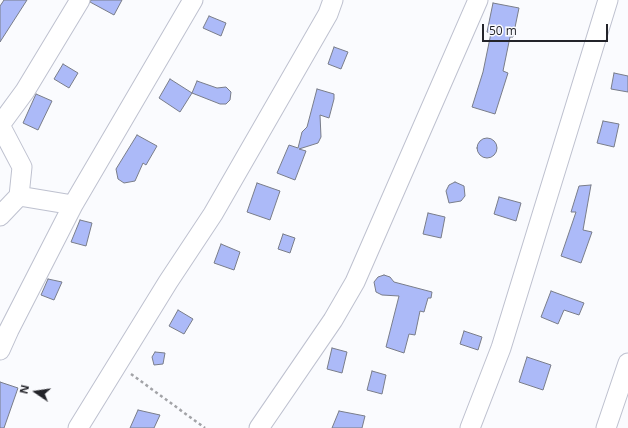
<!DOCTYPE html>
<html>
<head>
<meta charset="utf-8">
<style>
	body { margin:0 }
	#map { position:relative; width:628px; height:428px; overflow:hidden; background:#fafbfe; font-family:"Open Sans",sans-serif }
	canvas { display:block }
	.north { position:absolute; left:16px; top:372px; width:40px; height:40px; -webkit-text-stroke:3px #fafbfe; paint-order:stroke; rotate:283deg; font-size:11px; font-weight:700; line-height:16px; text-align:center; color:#23242a }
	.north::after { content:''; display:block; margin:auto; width:14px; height:18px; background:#23242a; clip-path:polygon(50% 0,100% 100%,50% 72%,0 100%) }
	.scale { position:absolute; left:482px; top:24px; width:126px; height:18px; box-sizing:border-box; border:2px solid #23242a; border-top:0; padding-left:5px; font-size:12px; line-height:14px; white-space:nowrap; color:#23242a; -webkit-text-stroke:3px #fafbfe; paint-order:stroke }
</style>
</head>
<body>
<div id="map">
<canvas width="628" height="428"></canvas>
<div class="north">N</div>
<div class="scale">50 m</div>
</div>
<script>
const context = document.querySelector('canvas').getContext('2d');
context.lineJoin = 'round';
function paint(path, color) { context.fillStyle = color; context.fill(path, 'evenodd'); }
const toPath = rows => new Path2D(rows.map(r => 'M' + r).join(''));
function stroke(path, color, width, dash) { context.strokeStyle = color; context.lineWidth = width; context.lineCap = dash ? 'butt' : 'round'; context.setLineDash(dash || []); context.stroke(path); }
const building = toPath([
	[4,0,27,0,0,42,0,6,4,0],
	[91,0,122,0,114,15,90,2,91,0],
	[493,3,519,8,513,37,510,37,503,71,508,73,495,114,472,107,483,72,491,33,487,32,493,3],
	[209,16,226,23,221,36,203,28,209,16],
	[334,47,348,52,341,69,328,64,334,47],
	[63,64,78,73,69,88,54,79,63,64],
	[614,73,628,76,628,92,611,89,614,73],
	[170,79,192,93,180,112,159,98,170,79],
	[197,81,217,88,226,87,231,92,230,100,226,104,220,104,192,93,197,81],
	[317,89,334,94,334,99,329,118,320,115,321,137,318,143,299,149,306,151,295,180,277,173,289,145,298,148,302,132,307,127,317,89],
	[36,94,52,101,38,130,23,123,36,94],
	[603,121,619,124,614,147,597,143,603,121],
	[137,135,157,146,146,165,143,163,135,181,124,183,118,179,116,169,137,135],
	'477 148a10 10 0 1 1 20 0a10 10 0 1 1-20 0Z',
	[455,182,464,186,465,196,461,201,449,203,446,191,449,185,455,182],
	[257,183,280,191,270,220,247,212,257,183],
	[591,185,583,230,592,232,581,263,561,256,576,212,571,212,579,186,591,185],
	[499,197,521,203,516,221,494,214,499,197],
	[428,213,445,217,441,238,423,234,428,213],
	[80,220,92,223,86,246,71,242,80,220],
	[283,234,295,238,290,253,278,249,283,234],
	[221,244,240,252,234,270,214,263,221,244],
	[384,275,390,277,394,282,432,292,431,298,428,298,424,312,420,311,415,335,409,334,404,353,386,347,399,296,382,295,376,292,374,282,378,277,384,275],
	[48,279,62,282,54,300,41,295,48,279],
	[551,291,584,303,579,315,564,310,558,324,541,317,551,291],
	[178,310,193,319,184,334,169,326,178,310],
	[464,331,482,337,478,350,460,344,464,331],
	[332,348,347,352,342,373,327,369,332,348],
	[155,352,165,353,163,364,154,365,152,357,155,352],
	[527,357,551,365,543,390,519,382,527,357],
	[372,371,386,375,382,394,367,390,372,371],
	[0,382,18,388,4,428,0,428,0,382],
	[138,410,160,415,154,428,130,428,138,410],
	[339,411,365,416,362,428,332,428,339,411]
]);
paint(building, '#acbaf8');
stroke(building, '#797d89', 1);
const minor = toPath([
	[19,196,73,205],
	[0,216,19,196,22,167,0,125,25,91,80,0],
	[0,350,9,330,73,205,193,0],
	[78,428,168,282,213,214,328,14,333,0],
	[259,428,333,320,355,282,478,0],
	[470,428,501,348,608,0],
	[606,428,628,363]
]);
stroke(minor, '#bec1cf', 21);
stroke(toPath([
	[131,374,205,428]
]), '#a2a3a7', 2.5, [3, 3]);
stroke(minor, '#fff', 19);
</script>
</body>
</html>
